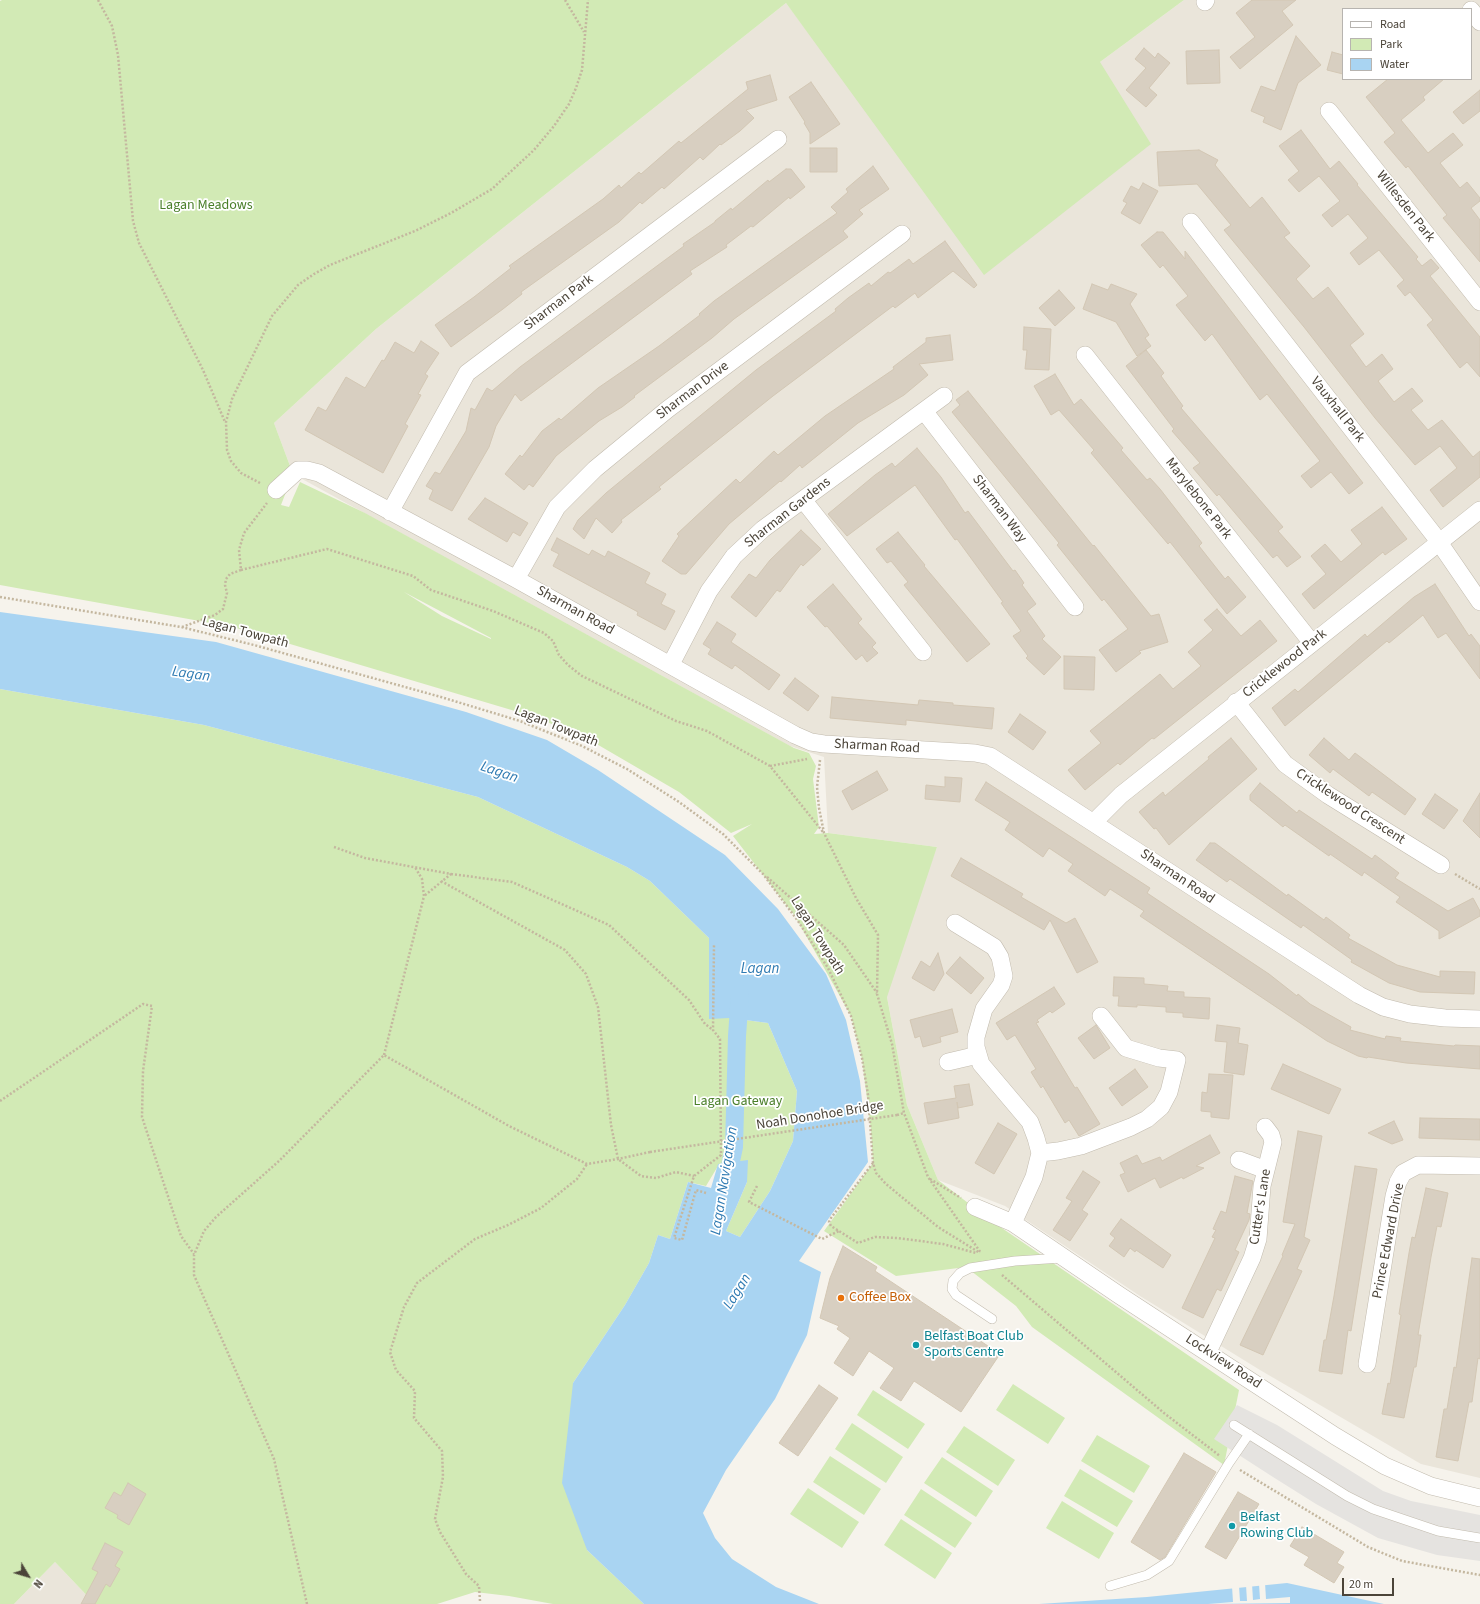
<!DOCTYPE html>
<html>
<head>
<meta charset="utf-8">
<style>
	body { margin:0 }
	#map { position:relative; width:1480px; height:1604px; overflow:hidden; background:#f6f3ec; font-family:"Source Sans 3",sans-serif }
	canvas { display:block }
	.legend { position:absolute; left:1342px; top:8px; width:130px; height:72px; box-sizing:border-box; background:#fff; border:1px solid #b7b4b0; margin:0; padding:5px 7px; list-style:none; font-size:12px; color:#4b4439 }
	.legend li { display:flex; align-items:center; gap:8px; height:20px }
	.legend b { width:20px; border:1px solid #b7b4b0 }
	.north { position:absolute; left:8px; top:1556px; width:40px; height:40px; -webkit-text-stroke:3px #fff; paint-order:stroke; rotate:128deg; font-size:11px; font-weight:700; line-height:16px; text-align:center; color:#4b4439 }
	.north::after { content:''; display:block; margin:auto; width:14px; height:18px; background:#4b4439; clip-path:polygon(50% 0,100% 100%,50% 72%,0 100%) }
	.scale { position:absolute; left:1342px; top:1578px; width:52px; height:18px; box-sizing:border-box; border:2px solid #4b4439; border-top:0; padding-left:5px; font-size:12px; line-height:14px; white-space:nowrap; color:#4b4439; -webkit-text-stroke:3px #fff; paint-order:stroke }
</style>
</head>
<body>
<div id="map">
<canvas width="1480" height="1604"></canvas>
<ul class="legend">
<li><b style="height:5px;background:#fff"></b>Road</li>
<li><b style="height:11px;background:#d2eab5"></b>Park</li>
<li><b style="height:11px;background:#a9d4f2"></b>Water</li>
</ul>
<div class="north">N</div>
<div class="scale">20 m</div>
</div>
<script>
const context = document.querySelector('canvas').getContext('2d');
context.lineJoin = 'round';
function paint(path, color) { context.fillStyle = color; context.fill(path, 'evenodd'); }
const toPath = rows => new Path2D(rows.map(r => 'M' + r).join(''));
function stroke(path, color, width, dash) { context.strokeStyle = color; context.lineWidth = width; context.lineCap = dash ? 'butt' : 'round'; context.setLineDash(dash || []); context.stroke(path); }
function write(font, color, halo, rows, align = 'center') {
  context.font = font + ' "Source Sans 3",sans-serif'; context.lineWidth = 3.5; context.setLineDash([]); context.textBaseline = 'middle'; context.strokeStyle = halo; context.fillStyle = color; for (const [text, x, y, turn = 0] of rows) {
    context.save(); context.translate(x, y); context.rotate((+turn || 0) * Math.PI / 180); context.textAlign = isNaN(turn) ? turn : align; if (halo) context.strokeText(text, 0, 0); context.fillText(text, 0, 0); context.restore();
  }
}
paint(toPath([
	[1184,0,1480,0,1480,1478,1421,1464,1260,1370,1140,1296,1005,1206,938,1180,907,1105,885,986,937,847,828,833,824,757,790,746,293,474,274,423,376,329,786,3,815,41,1100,62],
	[1343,9,1471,9,1471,79,1343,79],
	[55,1562,95,1604,14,1604]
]), '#eae5da');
paint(toPath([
	[2,0,1184,0,1100,62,1151,144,984,275,786,3,376,329,274,423,293,474,281,505,289,507,300,482,365,513,794,748,809,753,816,766,813,779,819,827,814,834,828,833,937,847,887,997,907,1105,938,1180,993,1222,1239,1390,1224,1465,1032,1327,1016,1306,966,1267,896,1276,824,1231,873,1163,871,1130,862,1059,851,1016,795,916,733,836,752,824,731,833,679,792,588,739,535,717,233,627,0,585,0,1],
	[404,592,491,638,491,639,442,616],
	[0,689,204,725,478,797,627,867,650,881,709,938,709,1018,730,1018,768,1023,797,1091,793,1141,770,1191,740,1237,726,1231,747,1182,718,1166,706,1186,688,1182,670,1239,658,1235,649,1263,625,1305,573,1383,587,1550,644,1604,553,1604,509,1596,475,1592,437,1604,95,1604,55,1562,14,1604,0,1604],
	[1013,1384,1065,1418,1048,1444,996,1410],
	[873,1390,925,1424,908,1449,857,1415],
	[852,1423,903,1457,886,1483,835,1449],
	[964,1426,1015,1460,998,1486,946,1452],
	[1097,1435,1150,1466,1134,1493,1081,1461],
	[830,1456,881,1489,864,1515,813,1482],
	[942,1457,993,1491,976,1517,924,1483],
	[1080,1469,1133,1501,1117,1527,1064,1496],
	[808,1488,859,1522,842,1548,790,1514],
	[921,1489,972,1523,955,1548,904,1515],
	[1062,1501,1114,1533,1099,1559,1046,1528],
	[901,1519,952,1553,935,1579,884,1545]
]), '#d2eab5');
paint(toPath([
	[1237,1405,1277,1425,1383,1491,1411,1501,1480,1515,1480,1561,1437,1555,1378,1538,1316,1504,1273,1477,1214,1439]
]), '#e5e3e0');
paint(toPath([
	[0,612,216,642,466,712,547,740,598,770,725,855,778,909,826,974,846,1020,860,1081,868,1162,799,1261,821,1272,807,1335,775,1399,726,1470,703,1513,715,1538,732,1559,776,1587,819,1604,644,1604,587,1550,562,1483,573,1383,625,1305,649,1263,658,1235,670,1239,688,1182,711,1188,718,1164,748,1160,747,1182,726,1231,740,1237,770,1191,793,1141,797,1091,768,1023,730,1018,709,1019,709,938,650,881,627,867,478,797,204,725,0,689],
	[1287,1583,1384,1604,1039,1604,1147,1597]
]), '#a9d4f2');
paint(toPath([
	[1265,1583,1266,1599,1290,1597,1290,1603,1208,1604,1233,1602,1232,1586,1239,1586,1240,1601,1247,1601,1246,1585,1252,1584,1253,1600,1260,1599,1259,1584]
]), '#f6f3ec');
stroke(toPath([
	[726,1185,734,1147,737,1036,740,994]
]), '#a9d4f2', 18);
const building = toPath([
	[1252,0,1296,0,1282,11,1293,25,1240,69,1230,57,1255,37,1236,13,1252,0],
	[1296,36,1321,65,1298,83,1281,130,1263,122,1265,117,1251,111,1261,86,1275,91,1296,36],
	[1144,48,1155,58,1158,53,1170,63,1149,88,1157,95,1146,107,1126,90,1146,68,1135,59,1144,48],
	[1219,50,1220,83,1187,84,1186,51,1219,50],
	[1332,52,1343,55,1343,74,1327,70,1332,52],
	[770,75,777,100,746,110,754,118,740,131,721,145,720,144,703,160,700,157,664,189,662,187,642,204,640,202,619,222,521,292,522,294,503,309,451,347,435,325,474,297,511,268,509,266,603,199,619,185,621,188,639,172,641,174,679,141,681,143,748,89,746,82,770,75],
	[1388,79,1444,79,1423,97,1425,100,1401,120,1428,153,1453,133,1463,145,1440,163,1460,188,1467,182,1480,198,1480,201,1471,208,1480,220,1480,262,1443,218,1447,215,1408,166,1406,168,1384,142,1395,133,1366,97,1388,79],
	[811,82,840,124,810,144,810,133,804,123,805,122,789,97,811,82],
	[1480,90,1480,111,1463,124,1453,112,1480,90],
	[1301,130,1330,169,1339,161,1358,184,1357,185,1418,257,1416,259,1422,266,1431,259,1439,268,1430,276,1480,337,1480,377,1467,362,1460,368,1427,325,1433,320,1410,292,1405,296,1397,286,1404,280,1379,250,1359,265,1350,253,1368,238,1348,214,1332,227,1322,215,1340,201,1319,176,1299,192,1288,180,1299,171,1279,146,1301,130],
	[810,148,837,148,837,172,810,172,810,148],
	[1199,150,1218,160,1215,165,1250,208,1262,197,1290,233,1284,237,1310,266,1296,279,1313,299,1328,287,1364,334,1350,345,1366,367,1382,354,1393,369,1378,381,1394,402,1412,388,1423,401,1411,410,1428,430,1442,420,1473,457,1480,451,1480,477,1443,507,1430,490,1457,468,1440,446,1415,465,1375,418,1304,327,1224,230,1231,225,1197,184,1159,186,1157,152,1199,150],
	[873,166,889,189,859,210,863,214,843,231,848,237,734,319,712,338,634,396,635,397,622,407,599,421,556,456,533,487,529,484,524,490,505,474,520,455,522,457,542,431,559,418,561,420,598,388,659,346,700,315,699,314,714,301,837,213,831,207,848,192,846,189,873,166],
	[786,169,791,169,805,187,790,199,789,197,753,227,751,226,726,245,727,247,690,271,692,274,521,401,515,394,496,426,489,447,452,511,429,499,433,490,426,486,435,472,440,474,454,451,466,431,471,408,475,410,487,388,492,391,520,367,684,246,683,244,715,222,715,221,731,208,732,210,768,180,769,182,786,169],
	[1143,183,1158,191,1140,224,1121,213,1127,203,1123,201,1131,186,1139,190,1143,183],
	[1157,232,1163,232,1185,259,1185,251,1363,483,1349,494,1331,472,1311,488,1301,476,1320,461,1267,394,1260,400,1212,334,1205,341,1176,305,1188,296,1163,265,1160,268,1141,245,1157,232],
	[945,241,977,285,974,288,953,271,918,298,915,293,895,308,893,306,773,396,659,487,661,489,621,520,622,522,612,533,596,518,584,539,573,529,578,520,606,493,756,370,836,311,835,309,848,298,869,283,871,286,888,272,890,273,909,259,913,264,945,241],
	[1092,284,1108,290,1111,284,1137,294,1130,304,1149,335,1145,338,1151,346,1137,356,1116,322,1083,309,1092,284],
	[1059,290,1075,308,1055,326,1039,308,1059,290],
	[1024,327,1051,329,1049,370,1025,369,1027,350,1023,350,1024,327],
	[950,335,953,360,919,364,928,375,904,395,858,423,802,468,800,465,781,482,780,481,729,524,686,574,681,574,662,561,679,536,677,534,736,479,740,483,774,451,778,455,825,416,894,369,893,367,926,342,926,338,950,335],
	[421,341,439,353,425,374,428,376,418,394,421,395,405,424,408,426,383,473,305,430,318,407,326,411,346,377,365,388,382,360,384,361,395,342,414,353,421,341],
	[1146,350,1164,373,1161,376,1183,406,1181,408,1283,527,1278,531,1301,557,1287,567,1277,555,1273,558,1219,494,1217,496,1193,468,1200,463,1172,431,1174,429,1126,366,1146,350],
	[1055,374,1074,405,1081,399,1123,448,1121,450,1147,480,1150,478,1160,489,1202,543,1199,546,1225,579,1228,576,1246,597,1227,614,1170,542,1168,544,1091,453,1094,450,1059,410,1051,415,1034,386,1055,374],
	[968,391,1076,525,1093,546,1094,545,1151,616,1159,614,1168,642,1139,651,1141,653,1116,672,1099,650,1128,629,1104,599,1102,601,1057,545,1059,543,952,412,960,405,956,400,968,391],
	[917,448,941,477,965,513,968,511,1013,571,1015,570,1024,583,1022,585,1036,604,1027,611,1045,636,1042,639,1061,657,1044,675,1026,658,1028,656,1013,636,1021,631,1001,603,1003,602,957,539,955,540,915,485,847,536,828,514,875,475,892,463,895,467,917,448],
	[485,498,528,523,520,536,513,532,507,542,468,519,485,498],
	[1382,507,1407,539,1385,555,1383,552,1314,609,1302,594,1326,574,1311,556,1325,544,1341,562,1362,544,1351,530,1382,507],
	[801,530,821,549,803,566,801,564,780,592,777,590,756,617,731,597,749,574,756,578,770,560,801,530],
	[898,532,925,565,924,566,990,644,967,662,904,585,908,582,891,561,887,563,876,549,898,532],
	[557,538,589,555,592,550,605,557,608,551,650,573,645,583,666,594,661,604,675,611,665,630,637,615,638,612,553,566,559,554,551,550,557,538],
	[833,584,862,619,858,623,876,643,872,647,878,653,867,662,862,655,856,660,827,626,825,627,807,607,833,584],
	[1435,584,1469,636,1471,634,1480,646,1480,679,1446,633,1438,638,1423,615,1389,643,1387,641,1285,726,1272,708,1295,689,1298,692,1365,634,1367,637,1414,597,1435,584],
	[1217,609,1241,636,1260,620,1277,641,1154,739,1152,738,1120,765,1118,763,1085,790,1068,770,1101,743,1090,731,1160,674,1173,689,1201,666,1188,652,1213,630,1204,620,1217,609],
	[717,622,736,634,731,642,780,675,769,690,735,665,732,669,708,654,711,649,703,644,717,622],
	[1064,656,1095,657,1094,690,1064,689,1064,656],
	[795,678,819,696,808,711,783,693,795,678],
	[832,697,918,705,919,700,953,703,953,705,994,708,992,729,906,720,906,725,830,718,832,697],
	[1020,714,1046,732,1033,750,1008,732,1020,714],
	[1231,738,1257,769,1169,845,1156,828,1154,829,1139,812,1163,792,1165,796,1209,759,1208,757,1231,738],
	[1324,738,1349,760,1355,753,1416,799,1405,815,1372,792,1369,796,1333,769,1330,773,1309,755,1324,738],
	[877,771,888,790,852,810,842,791,877,771],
	[945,777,962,778,960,802,925,799,926,785,945,787,945,777],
	[986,782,1150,888,1147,893,1269,974,1297,996,1298,994,1310,1004,1351,1027,1350,1030,1385,1039,1386,1036,1401,1038,1400,1041,1454,1046,1455,1045,1480,1046,1480,1069,1406,1063,1368,1057,1367,1058,1358,1056,1327,1041,1140,916,1144,911,1110,889,1105,896,1068,871,1073,864,1049,848,1043,857,1005,830,1010,822,975,800,986,782],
	[1260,783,1297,813,1299,810,1372,859,1375,855,1399,873,1395,878,1448,911,1473,898,1480,911,1480,916,1439,939,1439,931,1396,902,1400,897,1364,872,1362,876,1330,854,1329,856,1285,825,1283,827,1250,800,1250,795,1260,783],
	[1480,793,1480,838,1463,821,1480,793],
	[1435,794,1458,810,1444,829,1422,814,1435,794],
	[1210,843,1215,843,1287,896,1288,894,1324,920,1326,917,1350,935,1348,938,1397,965,1440,977,1440,971,1475,972,1474,994,1420,992,1389,983,1351,962,1352,960,1303,925,1301,928,1230,879,1227,882,1196,860,1210,843],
	[961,858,1023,894,1021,897,1066,923,1075,918,1098,962,1077,973,1050,920,1044,930,951,876,961,858],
	[938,953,944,974,934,991,912,978,921,961,930,967,938,953],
	[960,957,984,978,971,994,946,973,960,957],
	[1114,977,1144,978,1144,984,1168,986,1167,991,1184,992,1184,997,1210,998,1209,1019,1183,1017,1183,1013,1166,1012,1166,1007,1137,1005,1137,1007,1118,1006,1119,996,1113,996,1114,977],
	[1054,987,1065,1004,1052,1013,1050,1011,1037,1020,1039,1022,1036,1023,1075,1088,1077,1087,1100,1124,1079,1136,1069,1120,1065,1123,1043,1086,1041,1088,1031,1072,1036,1069,1015,1035,1007,1040,996,1023,1054,987],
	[952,1009,958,1032,940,1037,941,1042,923,1047,920,1036,915,1038,910,1020,952,1009],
	[1096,1025,1110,1048,1094,1059,1078,1038,1096,1025],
	[1217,1025,1240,1028,1238,1043,1248,1045,1244,1075,1224,1072,1227,1042,1215,1041,1217,1025],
	[1283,1064,1341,1089,1329,1114,1271,1089,1283,1064],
	[1135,1069,1148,1087,1122,1106,1109,1088,1135,1069],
	[1209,1074,1233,1075,1229,1119,1211,1117,1211,1112,1201,1111,1202,1092,1207,1093,1209,1074],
	[969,1084,973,1105,958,1108,957,1102,959,1118,928,1124,924,1103,956,1098,954,1086,969,1084],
	[1420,1118,1480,1119,1480,1140,1419,1138,1420,1118],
	[1394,1121,1403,1140,1392,1144,1368,1133,1394,1121],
	[998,1123,1017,1134,994,1174,975,1163,998,1123],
	[1298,1131,1322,1136,1304,1237,1310,1240,1297,1269,1302,1271,1263,1355,1240,1345,1283,1256,1282,1255,1295,1224,1283,1222,1298,1131],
	[1210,1135,1220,1153,1196,1166,1204,1168,1183,1179,1182,1177,1160,1188,1155,1178,1128,1192,1120,1175,1125,1173,1120,1163,1137,1155,1142,1164,1160,1157,1162,1161,1210,1135],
	[1355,1166,1377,1169,1351,1331,1348,1330,1342,1374,1319,1371,1324,1340,1326,1340,1334,1296,1355,1166],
	[1083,1171,1100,1182,1082,1210,1088,1214,1070,1241,1053,1230,1072,1201,1066,1198,1083,1171],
	[1235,1176,1253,1181,1247,1213,1250,1214,1249,1220,1235,1250,1239,1252,1221,1291,1217,1289,1203,1318,1182,1308,1215,1238,1212,1237,1216,1230,1213,1229,1221,1211,1226,1213,1235,1176],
	[1426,1188,1448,1193,1441,1227,1437,1226,1431,1257,1418,1335,1421,1335,1416,1367,1414,1367,1404,1418,1382,1414,1388,1383,1390,1384,1401,1315,1399,1314,1409,1253,1412,1237,1415,1238,1426,1188],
	[1121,1219,1171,1255,1163,1268,1136,1250,1135,1252,1130,1248,1124,1257,1109,1246,1115,1238,1110,1234,1121,1219],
	[843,1246,877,1267,875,1271,1000,1354,961,1412,914,1381,901,1401,880,1388,894,1368,869,1351,853,1376,834,1363,850,1338,837,1329,839,1326,820,1318,830,1278,843,1246],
	[1472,1258,1480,1259,1480,1359,1478,1358,1472,1402,1469,1402,1458,1461,1436,1457,1444,1409,1447,1409,1454,1367,1456,1368,1472,1258],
	[819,1385,838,1398,798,1456,779,1443,819,1385],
	[1184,1453,1216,1472,1165,1557,1160,1560,1131,1542,1184,1453],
	[128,1483,146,1494,129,1525,117,1518,118,1515,105,1508,114,1492,121,1496,128,1483],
	[1238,1492,1259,1504,1226,1559,1205,1547,1238,1492],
	[1302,1527,1344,1552,1337,1563,1344,1567,1334,1583,1304,1565,1309,1557,1290,1546,1302,1527],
	[105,1543,123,1552,115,1566,120,1569,110,1587,106,1584,95,1604,81,1604,98,1572,92,1569,105,1543]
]);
paint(building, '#d8cfc1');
stroke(building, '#d3c7b4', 1);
const service = toPath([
	[992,1319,956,1295,952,1289,953,1281,960,1273,970,1268,1015,1261,1062,1258],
	[1234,1425,1347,1496,1373,1509,1438,1531,1480,1538],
	[1110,1586,1147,1575,1169,1561,1229,1463,1249,1434]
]);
const minor = toPath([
	[1205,2,1206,0],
	[1471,10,1480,22],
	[1329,111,1480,302],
	[1191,222,1434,535,1480,602],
	[1085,355,1312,643],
	[924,411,1075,607],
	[276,490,298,470,307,470,319,473,516,579,795,735,811,742,824,744,975,753,990,756,1359,995,1383,1007,1410,1014,1445,1018,1480,1019],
	[804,501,923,652],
	[390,512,467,373,778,139],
	[516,579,557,507,595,469,668,409,902,234],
	[671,664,709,591,734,556,763,529,944,396],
	[1236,702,1285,764,1328,795,1441,865],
	[1094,822,1121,795,1480,510],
	[955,923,994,947,1000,957,1004,976,1001,985,984,1009,976,1037,976,1047,981,1064,1030,1122,1036,1138,1040,1153,1034,1177,1013,1223],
	[948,1062,978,1055],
	[1040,1153,1058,1151,1081,1146,1131,1127,1147,1119,1161,1107,1169,1092,1177,1060,1159,1058,1126,1048,1101,1016],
	[1239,1160,1266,1170],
	[975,1207,1013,1223,1119,1295,1335,1436,1385,1466,1431,1486,1480,1498],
	[1208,1352,1252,1258,1258,1239,1262,1186,1273,1142,1271,1135,1265,1127],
	[1367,1364,1394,1196,1398,1182,1403,1173,1418,1165,1480,1166]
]);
stroke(service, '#c2bbae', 10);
stroke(minor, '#c2bbae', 18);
stroke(toPath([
	[98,0,112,26,118,55,133,221,139,243,203,370,225,422],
	[565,0,584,32],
	[260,483,241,473,231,461,227,450,226,422,232,399,272,316,298,285,314,274,330,265,415,231,451,213,492,189,534,150,554,126,569,104,576,88,582,70,588,0],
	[241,570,327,549,413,576,431,590,493,611,544,633,553,641,559,655,568,665,582,676,676,721,707,731,770,766,823,832],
	[0,597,181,627,254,645,441,697,520,721,582,746,627,769,679,802,723,834,763,874,798,921,828,968,851,1016,862,1058,868,1095,873,1163,876,1173,886,1184,938,1227,980,1253],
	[182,627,215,615,223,609,227,593,225,585,226,579,230,574,241,570,239,550,244,533,267,503],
	[820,760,817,787,819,808,824,833,856,898,878,935,877,994,892,1044,904,1113,928,1177,981,1253],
	[770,766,807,759],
	[334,847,365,858,451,874,424,896],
	[451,874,512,882,609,925,689,1000,705,1024,713,1030],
	[1455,874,1480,889],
	[767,877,844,945,877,993],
	[441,881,565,950,586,974,598,1007,611,1125,618,1159,641,1176,656,1178,676,1172,694,1176],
	[384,1055,424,896,422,879,415,867],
	[0,1101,143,1004,152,1006,143,1071,142,1117,181,1236,194,1254],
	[897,1115,904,1113],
	[873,1163,831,1218,829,1222,831,1226,858,1243,875,1237,897,1238,943,1244,976,1253],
	[930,1179,961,1198],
	[757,1186,749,1202,755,1205,822,1239,839,1231],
	[706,1193,696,1190,682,1240,674,1238,694,1176,721,1155,720,1039,713,1030,714,945],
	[1002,1275,1164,1413,1220,1456],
	[1240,1470,1368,1547,1402,1561,1480,1575],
	[480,1601,479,1586,466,1574,440,1532,435,1519,443,1477,442,1451,414,1418,415,1391,396,1370,390,1352,404,1307,417,1283,475,1239,508,1225,541,1208,577,1179,587,1164],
	[307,1604,274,1459,194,1275,194,1255,204,1231,216,1217,279,1161,384,1055,509,1126,587,1164,618,1159,650,1152]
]), '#c4b79f', 2.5, [2, 2]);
stroke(service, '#fff', 9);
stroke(minor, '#fff', 17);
stroke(toPath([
	[650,1152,897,1115]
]), '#c4b79f', 2.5, [2, 2]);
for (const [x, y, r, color] of [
	[841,1298,4,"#e8710a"],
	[916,1345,4,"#0f9aa8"],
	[1232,1526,4,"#0f9aa8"]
]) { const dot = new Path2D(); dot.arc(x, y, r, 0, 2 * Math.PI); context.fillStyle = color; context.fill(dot); stroke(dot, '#fff', 1.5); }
write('14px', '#4a7f2a', '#fff', [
	["Lagan Meadows",206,206],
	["Lagan Gateway",738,1102]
]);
write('14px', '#4b4439', '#fff', [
	["Willesden Park",1405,207,52],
	["Sharman Park",559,303,-37],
	["Sharman Drive",693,391,-37],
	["Vauxhall Park",1337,410,52],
	["Marylebone Park",1198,499,52],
	["Sharman Way",999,509,53],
	["Sharman Gardens",788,513,-38],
	["Sharman Road",575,611,29],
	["Lagan Towpath",245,633,15],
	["Cricklewood Park",1285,664,-38],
	["Lagan Towpath",556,727,22],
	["Sharman Road",877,747,3],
	["Cricklewood Crescent",1350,807,33],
	["Sharman Road",1177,877,34],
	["Lagan Towpath",817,936,58],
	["Noah Donohoe Bridge",820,1116,-9],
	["Cutter's Lane",1261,1207,-81],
	["Prince Edward Drive",1389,1241,-79],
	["Lockview Road",1223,1362,33]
]);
write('14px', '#c56008', '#fff', [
	["Coffee Box",849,1298]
], 'left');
write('14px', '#0d838f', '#fff', [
	["Belfast Boat Club",924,1337],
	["Sports Centre",924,1353],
	["Belfast",1240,1518],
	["Rowing Club",1240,1534]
], 'left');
write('italic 15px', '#2e7ab2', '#fff', [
	["Lagan",191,675,8],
	["Lagan",499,773,19],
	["Lagan",760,970],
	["Lagan Navigation",725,1181,-81],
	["Lagan",738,1292,-58]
]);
</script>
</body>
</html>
